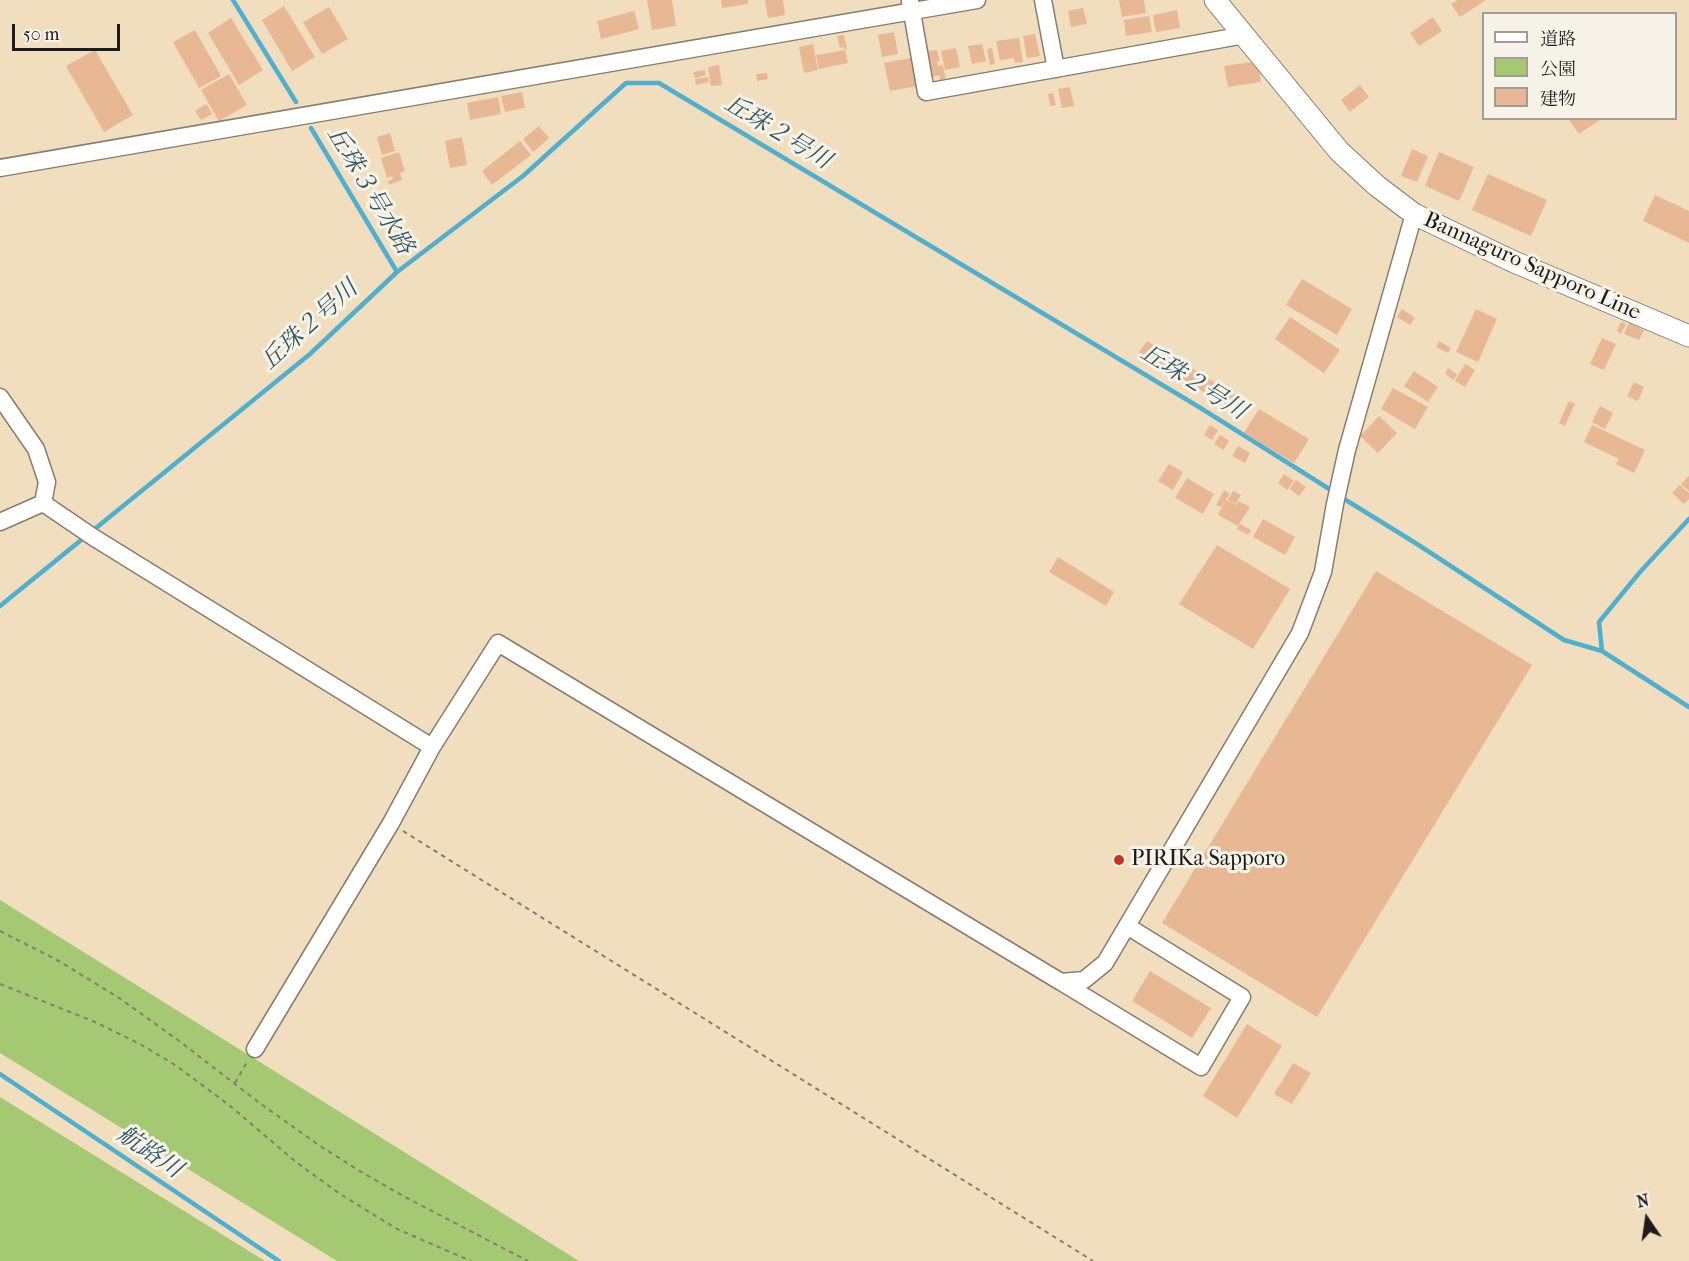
<!DOCTYPE html>
<html>
<head>
<meta charset="utf-8">
<style>
	body { margin:0 }
	#map { position:relative; width:1689px; height:1261px; overflow:hidden; background:#f1debf; font-family:"IM FELL French Canon","Noto Serif JP",serif }
	canvas { display:block }
	.legend { position:absolute; left:1482px; top:12px; width:195px; height:108px; box-sizing:border-box; background:#f7f3e8; border:2px solid #9f9d96; margin:0; padding:8px 10px; list-style:none; font-size:18px; color:#1c1c1c }
	.legend li { display:flex; align-items:center; gap:12px; height:30px }
	.legend b { width:30px; border:2px solid #9f9d96 }
	.north { position:absolute; left:1617px; top:1189px; width:60px; height:60px; -webkit-text-stroke:4px #f7f3e8; paint-order:stroke; rotate:347deg; font-size:16px; font-weight:700; line-height:24px; text-align:center; color:#1c1c1c }
	.north::after { content:''; display:block; margin:auto; width:21px; height:27px; background:#1c1c1c; clip-path:polygon(50% 0,100% 100%,50% 72%,0 100%) }
	.scale { position:absolute; left:12px; top:24px; width:108px; height:27px; box-sizing:border-box; border:3px solid #1c1c1c; border-top:0; padding-left:8px; font-size:18px; line-height:21px; white-space:nowrap; color:#1c1c1c; -webkit-text-stroke:4px #f7f3e8; paint-order:stroke }
</style>
</head>
<body>
<div id="map">
<canvas width="1689" height="1261"></canvas>
<ul class="legend">
<li><b style="height:8px;background:#fff"></b>道路</li>
<li><b style="height:16px;background:#a5c972"></b>公園</li>
<li><b style="height:16px;background:#e8b793"></b>建物</li>
</ul>
<div class="north">N</div>
<div class="scale">50 m</div>
</div>
<script>
const context = document.querySelector('canvas').getContext('2d');
context.lineJoin = 'round';
function paint(path, color) { context.fillStyle = color; context.fill(path, 'evenodd'); }
const toPath = rows => new Path2D(rows.map(r => 'M' + r).join(''));
function stroke(path, color, width, dash) { context.strokeStyle = color; context.lineWidth = width; context.lineCap = dash ? 'butt' : 'round'; context.setLineDash(dash || []); context.stroke(path); }
function write(font, color, halo, rows, align = 'center') {
  context.font = font + ' "IM FELL French Canon","Noto Serif JP",serif'; context.lineWidth = 6; context.setLineDash([]); context.textBaseline = 'middle'; context.strokeStyle = halo; context.fillStyle = color; for (const [text, x, y, turn = 0] of rows) {
    context.save(); context.translate(x, y); context.rotate((+turn || 0) * Math.PI / 180); context.textAlign = isNaN(turn) ? turn : align; if (halo) context.strokeText(text, 0, 0); context.fillText(text, 0, 0); context.restore();
  }
}
paint(toPath([
	[0,900,579,1261,337,1261,0,1053],
	[0,1097,265,1261,0,1261]
]), '#a5c972');
stroke(toPath([
	[233,0,296,102],
	[311,128,397,272],
	[1341,497,1417,544,1564,640,1602,651,1689,707],
	[0,606,310,354,397,272,523,176,626,83,659,83,1199,407,1334,492],
	[1602,651,1599,622,1640,572,1689,519],
	[0,1074,279,1261]
]), '#50afce', 4.5);
paint(toPath([
	[647,0,672,0,676,26,652,30],
	[721,0,748,0,748,4,722,8],
	[765,0,783,0,785,15,768,18],
	[1119,0,1144,0,1146,13,1122,17],
	[1458,0,1486,0,1460,17,1451,4],
	[284,6,315,57,292,71,262,20],
	[329,7,348,39,322,54,303,22],
	[1083,8,1087,24,1071,27,1068,11],
	[1177,10,1180,28,1156,32,1153,15],
	[634,11,639,29,601,39,597,21],
	[1149,16,1152,32,1126,36,1124,20],
	[1433,17,1442,31,1419,46,1410,33],
	[231,18,263,70,239,85,208,33],
	[195,30,221,76,199,88,173,42],
	[894,32,898,54,882,57,878,35],
	[1035,34,1040,56,1027,58,1023,36],
	[844,35,847,49,844,49,844,47,840,48,837,36],
	[1019,38,1023,62,1015,63,1014,58,1000,60,996,41],
	[813,44,818,70,804,73,799,47],
	[982,44,986,61,972,64,968,46],
	[956,48,960,67,945,70,941,51],
	[992,48,995,64,990,65,987,49],
	[95,50,133,115,104,132,66,66],
	[845,50,848,63,819,69,816,55],
	[937,50,940,61,937,61,938,66,943,65,946,81,940,82,939,75,933,77,928,51],
	[911,58,917,86,890,91,884,63],
	[1258,61,1261,82,1228,87,1224,66],
	[719,65,722,85,711,86,708,67],
	[705,70,706,75,695,78,693,72],
	[767,73,768,79,757,81,756,74],
	[229,74,247,105,219,121,201,90],
	[708,77,709,82,696,85,695,79],
	[1360,85,1369,97,1350,112,1341,100],
	[1070,87,1074,106,1062,108,1058,89],
	[522,92,525,108,505,112,501,96],
	[1053,93,1056,105,1050,106,1048,94],
	[498,97,501,114,470,120,467,103],
	[206,104,212,114,201,120,195,111],
	[1568,118,1599,118,1600,120,1579,134],
	[539,126,549,138,533,152,523,139],
	[390,133,395,151,382,155,377,137],
	[462,137,467,165,450,168,445,141],
	[520,141,531,155,492,185,482,171],
	[1412,149,1428,156,1417,182,1401,176],
	[399,152,405,171,400,173,402,180,389,185,388,181,393,179,392,176,387,178,381,158],
	[1439,152,1474,167,1459,201,1425,186],
	[1488,174,1547,200,1531,236,1472,210],
	[1655,195,1689,211,1689,243,1643,221],
	[1302,279,1352,309,1337,335,1286,305],
	[1402,309,1415,318,1410,325,1397,317],
	[1476,309,1497,319,1478,362,1456,352],
	[1290,317,1340,350,1324,373,1275,339],
	[1621,322,1626,324,1621,334,1617,331],
	[1629,323,1644,330,1639,340,1624,334],
	[1602,338,1616,344,1604,370,1590,364],
	[1147,341,1239,397,1231,409,1139,352],
	[1439,341,1451,348,1448,353,1436,347],
	[1465,364,1475,370,1465,387,1455,381],
	[1448,368,1457,374,1454,380,1445,374],
	[1414,371,1438,387,1428,402,1404,386],
	[1634,382,1644,387,1638,401,1627,396],
	[1393,388,1428,407,1415,429,1381,409],
	[1569,401,1575,404,1565,426,1559,423],
	[1600,406,1613,413,1605,429,1592,422],
	[1259,409,1309,439,1294,463,1244,433],
	[1379,416,1397,433,1378,453,1360,436],
	[1210,425,1218,430,1212,440,1204,435],
	[1592,425,1645,450,1634,473,1616,464,1619,459,1584,442],
	[1220,435,1229,441,1223,450,1214,444],
	[1238,446,1250,453,1245,463,1232,456],
	[1169,464,1183,472,1173,490,1158,481],
	[1284,474,1294,481,1287,490,1278,483],
	[1689,476,1689,491,1681,484],
	[1187,478,1214,494,1203,514,1175,498],
	[1296,480,1306,487,1299,496,1290,489],
	[1680,485,1689,493,1689,499,1684,504,1672,493],
	[1224,490,1230,494,1221,507,1216,505],
	[1233,491,1241,495,1235,504,1228,500],
	[1226,500,1236,505,1238,501,1250,507,1238,526,1218,515],
	[1263,519,1295,537,1285,555,1253,537],
	[1240,524,1251,530,1248,535,1237,529],
	[1217,545,1290,589,1253,649,1179,604],
	[1058,557,1114,592,1106,606,1049,572],
	[1376,571,1532,665,1317,1017,1162,923],
	[1150,971,1211,1008,1192,1038,1132,1001],
	[1247,1024,1282,1046,1237,1118,1203,1096],
	[1293,1063,1311,1073,1292,1104,1274,1094]
]), '#e8b793');
const minor = toPath([
	[1043,0,1056,69],
	[910,1,926,92,1245,35],
	[0,168,977,0],
	[0,397,36,449,47,482,43,503],
	[0,522,43,503,93,537,432,747],
	[1061,982,1201,1067,1242,997,1127,926],
	[255,1049,391,823,432,747,498,643,1061,982,1084,980,1105,963,1300,633,1323,572,1335,504,1347,450,1414,214]
]);
const major = toPath([
	[1215,0,1339,151,1377,186,1414,214,1512,261,1689,336]
]);
stroke(minor, '#867d6e', 19);
stroke(major, '#867d6e', 23);
stroke(toPath([
	[403,831,1093,1261],
	[0,931,59,961,119,998,178,1040,261,1104,323,1148,363,1173,405,1197,528,1261],
	[0,984,95,1022,140,1044,175,1065,229,1105,296,1162,340,1194,397,1229,471,1261],
	[235,1083,247,1062]
]), '#867d6e', 2, [4.5, 4.5]);
stroke(minor, '#fff', 16);
stroke(major, '#fff', 21);
for (const [x, y, r, color] of [
	[1119,860,6,"#c8321e"]
]) { const dot = new Path2D(); dot.arc(x, y, r, 0, 2 * Math.PI); context.fillStyle = color; context.fill(dot); stroke(dot, '#f7f3e8', 2); }
write('22px', '#1c1c1c', '#f7f3e8', [
	["Bannaguro Sapporo Line",1532,267,24]
]);
write('22px', '#1c1c1c', '#f7f3e8', [
	["PIRIKa Sapporo",1131,860]
], 'left');
write('italic 24px', '#315763', '#f7f3e8', [
	["丘珠２号川",777,133,31],
	["丘珠３号水路",369,191,59],
	["丘珠２号川",310,326,-42],
	["丘珠２号川",1193,383,32],
	["航路川",149,1153,34]
]);
</script>
</body>
</html>
